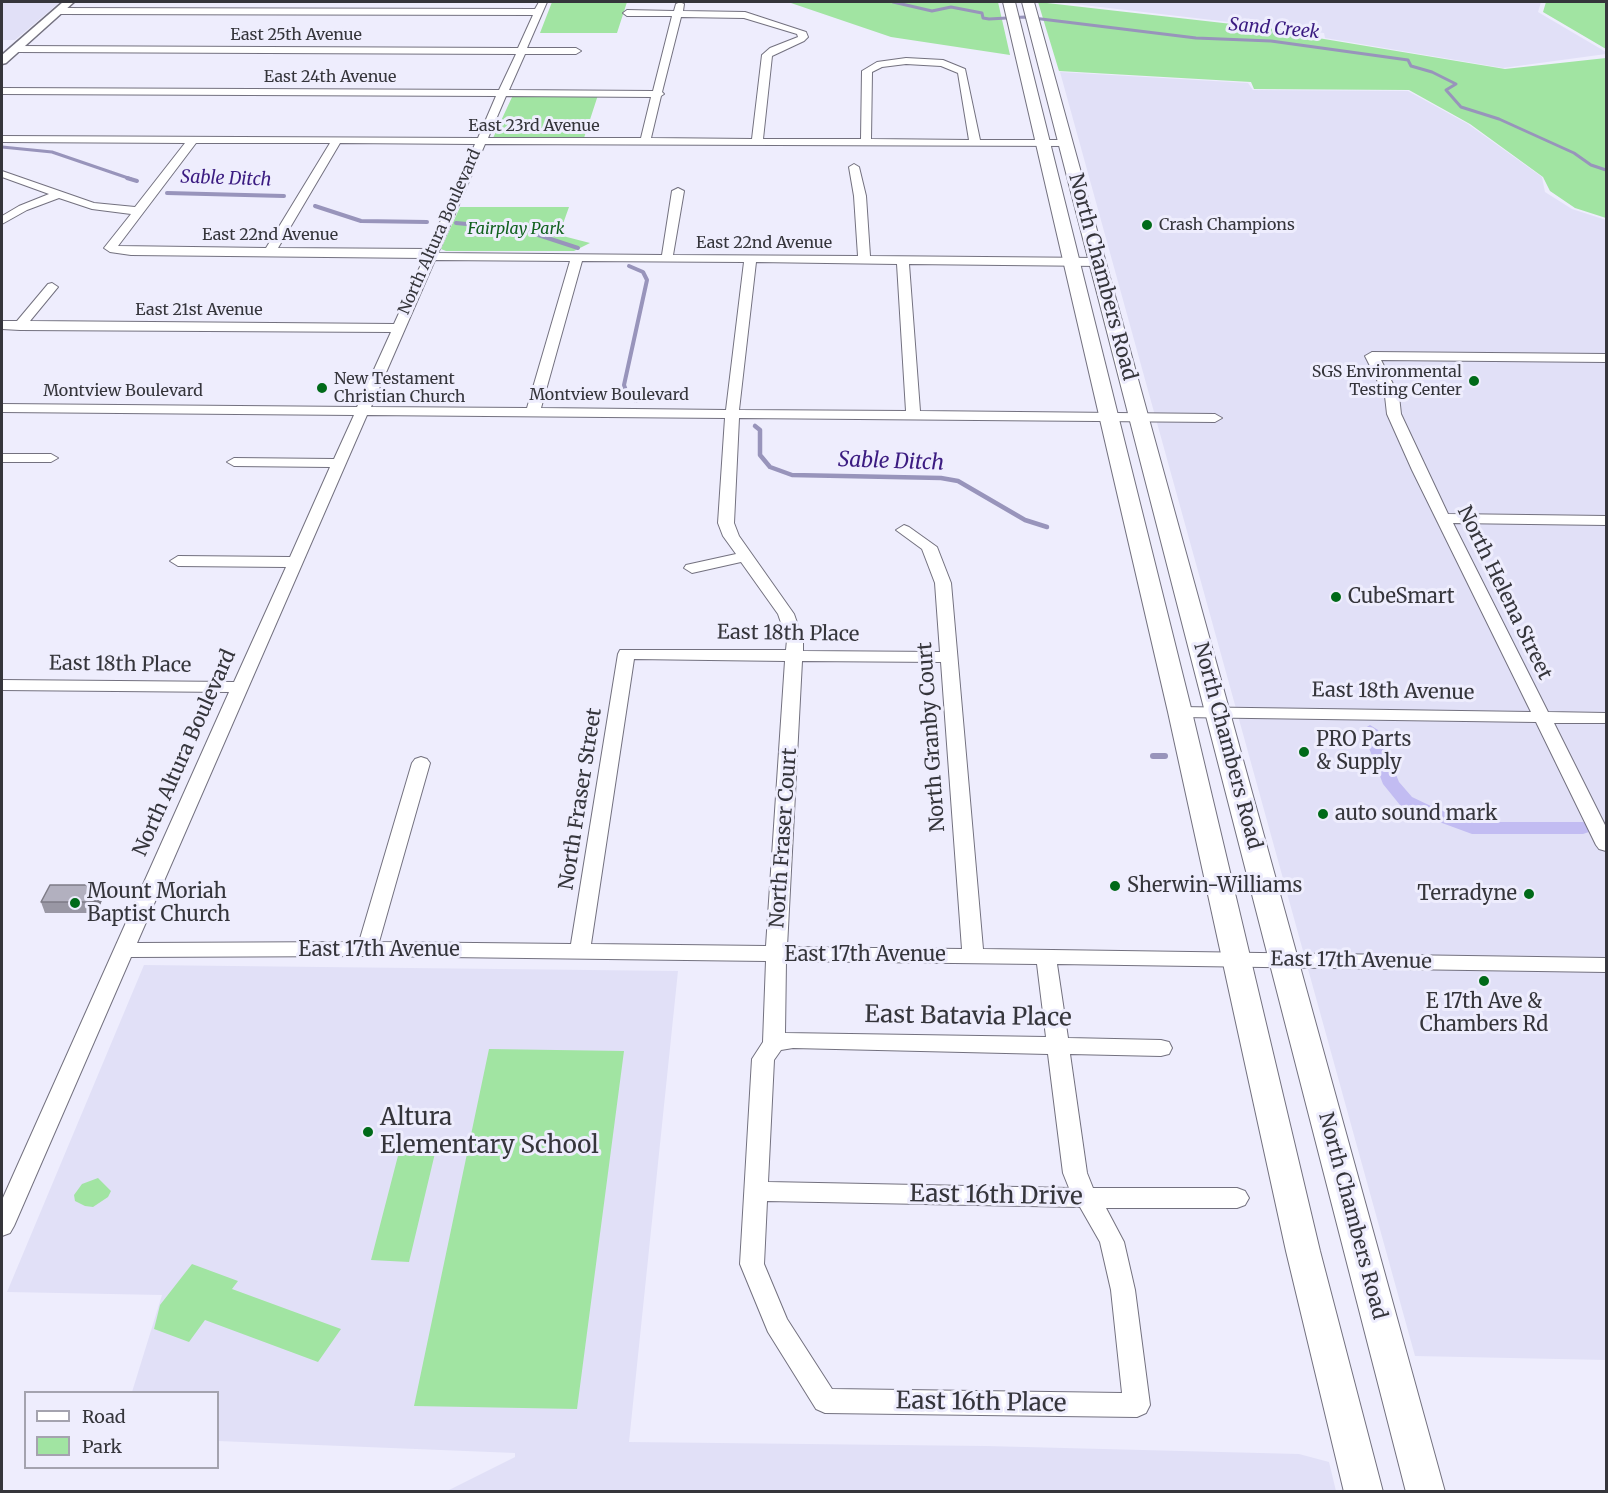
<!DOCTYPE html>
<html>
<head>
<meta charset="utf-8">
<style>
	body { margin:0 }
	#map { position:relative; width:1608px; height:1493px; overflow:hidden; background:#eeedfd; font-family:Merriweather,serif }
	canvas { display:block }
	.frame { position:absolute; inset:0; border:3px solid #35353b; pointer-events:none }
	.legend { position:absolute; left:24px; top:1391px; width:195px; height:78px; box-sizing:border-box; background:#eeedfd; border:2px solid #a4a3af; margin:0; padding:8px 10px; list-style:none; font-size:18px; color:#35353b }
	.legend li { display:flex; align-items:center; gap:12px; height:30px }
	.legend b { width:30px; border:2px solid #a4a3af }
</style>
</head>
<body>
<div id="map">
<canvas width="1608" height="1493"></canvas>
<div class="frame"></div>
<ul class="legend">
<li><b style="height:8px;background:#fff"></b>Road</li>
<li><b style="height:16px;background:#a1e4a2"></b>Park</li>
</ul>
</div>
<script>
const context = document.querySelector('canvas').getContext('2d');
context.lineJoin = 'round';
function paint(path, color) { context.fillStyle = color; context.fill(path, 'evenodd'); }
const toPath = rows => new Path2D(rows.map(r => 'M' + r).join(''));
function stroke(path, color, width, dash) { context.strokeStyle = color; context.lineWidth = width; context.lineCap = dash ? 'butt' : 'round'; context.setLineDash(dash || []); context.stroke(path); }
function write(font, color, halo, rows, align = 'center') {
  context.font = font + ' Merriweather,serif'; context.lineWidth = 6; context.setLineDash([]); context.textBaseline = 'middle'; context.strokeStyle = halo; context.fillStyle = color; for (const [text, x, y, turn = 0] of rows) {
    context.save(); context.translate(x, y); context.rotate((+turn || 0) * Math.PI / 180); context.textAlign = isNaN(turn) ? turn : align; if (halo) context.strokeText(text, 0, 0); context.fillText(text, 0, 0); context.restore();
  }
}
paint(toPath([
	[2,2,60,2,15,40,2,40],
	[1057,2,1541,2,1538,12,1606,52,1606,54,1503,68,1325,38,1324,33],
	[1060,72,1248,83,1253,90,1408,91,1468,124,1542,177,1545,192,1572,209,1606,220,1606,1360,1415,1356],
	[144,965,678,971,629,1442,986,1446,1299,1454,1329,1462,1336,1491,447,1491,515,1457,515,1453,218,1441,218,1392,132,1392,162,1295,7,1292]
]), '#e1e0f7');
paint(toPath([
	[552,2,627,2,617,33,540,33],
	[788,2,998,2,1010,55,891,37],
	[1038,2,1320,34,1318,38,1505,69,1606,58,1606,218,1575,208,1550,191,1543,177,1470,124,1409,90,1254,89,1251,82,1059,71],
	[1546,2,1606,2,1606,49,1543,12],
	[513,95,598,95,584,138,493,138],
	[460,207,569,207,559,235,590,243,574,251,446,251,441,249],
	[489,1049,624,1051,577,1409,414,1406],
	[400,1148,436,1149,409,1262,371,1260],
	[98,1178,111,1191,108,1197,93,1207,85,1206,75,1201,74,1195,82,1184],
	[192,1264,238,1281,232,1289,341,1329,318,1362,205,1320,189,1342,154,1329,160,1305]
]), '#a1e4a2');
stroke(toPath([
	[893,2,932,11,951,7,982,13,983,18,989,19,1025,17,1196,38,1271,41,1408,60,1411,66,1432,72,1456,84,1446,90,1461,107,1499,119,1574,153,1591,165,1606,170],
	[2,147,52,152,131,179]
]), '#9894bb', 3);
stroke(toPath([
	[127,178,137,181],
	[167,193,284,196],
	[315,206,361,221,427,222],
	[456,223,520,229,578,248],
	[629,266,643,272,647,280,624,385,628,396,636,401]
]), '#9894bb', 4);
stroke(toPath([
	[755,426,760,430,760,455,770,467,792,475,941,478,958,481,1025,520,1047,527]
]), '#9894bb', 4.5);
stroke(toPath([
	[1153,756,1165,756]
]), '#9894bb', 6);
paint(toPath([
	[1370,725,1378,730,1399,782,1412,797,1435,808,1474,822,1583,822,1589,824,1592,828,1589,832,1583,834,1472,834,1423,816,1400,805,1383,784,1362,730,1370,725]
]), '#c2bcf2');
const minor = toPath([
	[539,2,547,2,527,48,576,48,581,51,576,54,525,54,509,90,653,91,672,16,627,16,623,13,627,10,674,11,676,4,680,2,684,4,683,11,745,12,806,32,808,37,804,41,772,56,763,139,861,139,862,71,877,62,906,58,943,60,965,69,980,140,1066,140,1071,143,1066,146,485,144,438,253,662,255,672,191,678,188,684,191,673,255,858,256,854,196,849,167,854,164,859,167,866,196,870,256,1098,258,1104,262,1098,266,909,264,920,411,1215,414,1222,418,1215,422,739,418,734,523,739,536,794,614,803,640,803,651,940,652,935,583,922,549,896,530,904,525,909,527,937,547,951,583,983,949,1606,958,1606,972,1057,964,1068,1038,1161,1040,1169,1042,1172,1048,1169,1054,1161,1056,1070,1054,1087,1173,1093,1188,1237,1188,1245,1191,1249,1198,1245,1205,1237,1208,1106,1208,1124,1242,1135,1290,1150,1405,1146,1413,1137,1417,825,1413,816,1409,768,1332,740,1264,752,1059,763,1042,766,961,367,956,131,957,14,1226,10,1233,2,1236,2,1200,229,692,2,690,2,680,234,682,286,567,178,566,170,561,178,556,290,557,330,467,234,466,227,462,234,458,334,459,354,415,2,412,2,404,357,407,391,332,20,330,2,329,2,321,17,321,48,284,52,283,58,287,30,321,394,324,424,258,131,255,110,252,104,248,131,214,92,209,59,198,27,210,2,224,2,216,19,206,49,194,2,177,2,171,94,203,135,207,185,143,2,142,2,136,478,138,496,96,2,94,2,88,499,90,516,54,16,52,11,49,16,46,518,48,533,15,59,14,55,11,59,8,535,9,539,2],
	[681,17,744,18,797,34,798,37,770,48,762,55,752,139,651,138,661,96,664,94,662,92,681,17],
	[906,64,941,66,958,73,969,140,871,139,872,72,882,67,906,64],
	[506,96,651,97,641,138,488,138,506,96],
	[196,143,330,143,266,248,118,246,196,143],
	[340,143,475,144,428,249,278,248,340,143],
	[435,260,570,261,527,408,371,407,435,260],
	[582,261,744,262,726,410,541,408,582,261],
	[756,262,897,264,906,411,739,410,756,262],
	[367,415,725,418,718,523,723,536,736,554,686,565,684,568,692,573,741,562,778,614,787,640,786,650,620,650,618,654,571,944,379,942,430,763,427,759,421,757,415,759,412,763,359,942,137,943,367,415],
	[634,659,785,661,766,946,591,944,634,659],
	[802,661,941,662,962,949,787,947,802,661],
	[786,961,1037,964,1046,1037,785,1033,786,961],
	[793,1048,1048,1054,1063,1173,1069,1188,768,1182,774,1060,781,1050,793,1048],
	[767,1201,1080,1207,1100,1242,1111,1290,1122,1393,832,1389,787,1319,764,1264,767,1201],
	[1372,352,1606,354,1606,362,1381,360,1399,396,1401,414,1448,514,1606,516,1606,525,1453,523,1548,712,1606,713,1606,723,1554,723,1606,827,1606,851,1599,849,1596,845,1536,722,1180,717,1174,716,1171,712,1174,708,1180,707,1531,712,1412,470,1387,414,1385,396,1365,356,1372,352],
	[2,454,51,454,58,458,51,462,2,462,2,454]
]);
const tertiary = toPath([
	[63,2,74,2,6,63,2,64,2,55,63,2]
]);
const secondary = toPath([
	[1003,2,1015,2,1192,712,1320,1251,1383,1492,1344,1492,1286,1251,1168,712,1003,2],
	[1022,2,1034,2,1445,1492,1406,1492,1022,2]
]);
stroke(minor, '#73717f', 2);
stroke(tertiary, '#73717f', 3);
stroke(secondary, '#73717f', 2);
paint(minor, '#fff');
paint(tertiary, '#fff');
paint(secondary, '#fff');
paint(toPath([
	[104,895,97,913,45,913,41,902]
]), '#9997a4');
paint(toPath([
	[101,885,104,895,97,913,93,902]
]), '#7d7b86');
const building = toPath([
	[50,885,101,885,93,902,41,902,50,885]
]);
paint(building, '#b2b0bf');
stroke(building, '#7d7b86', 1.5);
for (const [x, y, r, color] of [
	[1147,225,6,"#006a19"],
	[1474,381,6,"#006a19"],
	[322,388,6,"#006a19"],
	[1336,597,6,"#006a19"],
	[1304,752,6,"#006a19"],
	[1323,814,6,"#006a19"],
	[1115,886,6,"#006a19"],
	[1529,894,6,"#006a19"],
	[75,903,6,"#006a19"],
	[1484,981,6,"#006a19"],
	[368,1132,6,"#006a19"]
]) { const dot = new Path2D(); dot.arc(x, y, r, 0, 2 * Math.PI); context.fillStyle = color; context.fill(dot); stroke(dot, '#eeedfd', 2); }
write('16px', '#35353b', '#eeedfd', [
	["East 25th Avenue",296,35],
	["East 24th Avenue",330,77],
	["East 23rd Avenue",534,126],
	["North Altura Boulevard",440,232,-66],
	["East 22nd Avenue",270,235],
	["East 22nd Avenue",764,243],
	["East 21st Avenue",199,310],
	["Montview Boulevard",123,391],
	["Montview Boulevard",609,395]
]);
write('16px', '#35353b', '#eeedfd', [
	["Crash Champions",1159,225],
	["SGS Environmental",1462,372,"right"],
	["Testing Center",1462,390,"right"],
	["New Testament",334,379],
	["Christian Church",334,397]
], 'left');
write('italic 16px', '#11611e', '#eeedfd', [
	["Fairplay Park",516,229]
]);
write('italic 18px', '#3b1b81', '#eeedfd', [
	["Sand Creek",1274,29,5],
	["Sable Ditch",226,179,2]
]);
write('20px', '#35353b', '#eeedfd', [
	["North Chambers Road",1102,277,75],
	["North Helena Street",1504,593,64],
	["East 18th Place",788,634,1],
	["East 18th Place",120,665,1],
	["East 18th Avenue",1393,692,1],
	["North Granby Court",932,737,-94],
	["North Chambers Road",1227,746,75],
	["North Altura Boulevard",185,753,-66],
	["North Fraser Street",581,799,-81],
	["North Fraser Court",784,838,-86],
	["East 17th Avenue",379,950],
	["East 17th Avenue",865,955],
	["East 17th Avenue",1351,961,1],
	["North Chambers Road",1352,1216,75]
]);
write('20px', '#35353b', '#eeedfd', [
	["CubeSmart",1348,597],
	["PRO Parts",1316,740],
	["& Supply",1316,763],
	["auto sound mark",1335,814],
	["Sherwin-Williams",1127,886],
	["Mount Moriah",87,892],
	["Baptist Church",87,915],
	["Terradyne",1517,894,"right"],
	["E 17th Ave &",1484,1002,"center"],
	["Chambers Rd",1484,1025,"center"]
], 'left');
write('italic 21px', '#3b1b81', '#eeedfd', [
	["Sable Ditch",891,462,2]
]);
write('24px', '#35353b', '#eeedfd', [
	["East Batavia Place",968,1017,1],
	["East 16th Drive",996,1196,1],
	["East 16th Place",981,1403,1]
]);
write('24px', '#35353b', '#eeedfd', [
	["Altura",380,1118],
	["Elementary School",380,1146]
], 'left');
</script>
</body>
</html>
